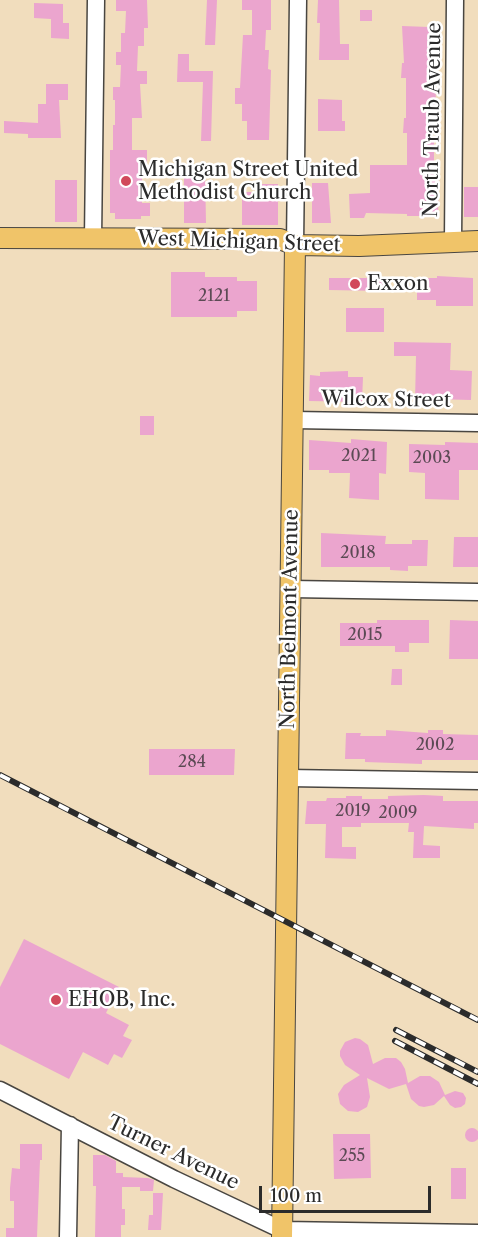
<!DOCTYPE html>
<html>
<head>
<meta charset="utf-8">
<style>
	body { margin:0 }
	#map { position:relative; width:478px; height:1237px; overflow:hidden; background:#f1ddbd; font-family:"Libre Caslon Text",serif }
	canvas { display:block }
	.scale { position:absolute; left:259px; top:1186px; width:172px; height:27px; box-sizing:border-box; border:3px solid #2b2b2b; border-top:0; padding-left:8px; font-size:18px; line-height:21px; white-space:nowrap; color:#2b2b2b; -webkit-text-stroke:4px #fff; paint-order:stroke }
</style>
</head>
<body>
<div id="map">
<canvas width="478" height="1237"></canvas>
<div class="scale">100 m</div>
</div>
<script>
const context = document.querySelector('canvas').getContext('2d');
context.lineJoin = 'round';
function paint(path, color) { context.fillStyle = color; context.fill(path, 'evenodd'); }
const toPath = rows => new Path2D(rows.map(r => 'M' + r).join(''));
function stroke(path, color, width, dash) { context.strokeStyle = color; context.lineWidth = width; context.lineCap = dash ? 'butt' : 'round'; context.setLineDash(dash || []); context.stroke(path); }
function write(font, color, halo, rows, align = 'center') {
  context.font = font + ' "Libre Caslon Text",serif'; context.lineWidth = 5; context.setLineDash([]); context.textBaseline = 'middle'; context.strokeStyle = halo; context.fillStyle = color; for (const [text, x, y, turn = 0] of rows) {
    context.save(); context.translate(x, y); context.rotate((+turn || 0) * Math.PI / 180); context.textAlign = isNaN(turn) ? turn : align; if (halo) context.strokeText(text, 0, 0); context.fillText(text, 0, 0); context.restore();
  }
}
paint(toPath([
	[116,0,147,0,148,28,144,28,144,46,138,46,137,71,147,71,147,84,140,84,142,118,132,118,132,150,147,150,147,177,142,177,142,203,150,203,150,216,141,216,141,219,115,219,115,213,110,213,110,150,113,150,113,125,115,125,115,100,113,100,113,87,120,87,121,65,116,65,116,52,121,52,121,33,125,33,126,11,116,11],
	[207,0,217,0,215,45,205,45],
	[242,0,271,0,271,30,266,30,265,50,269,50,268,69,271,70,269,140,247,140,247,121,242,121,242,104,235,104,235,88,240,88,243,35,252,35,252,10,242,10],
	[318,0,339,0,340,44,349,44,349,60,319,60,320,23,317,23],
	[34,3,63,4,63,23,69,23,69,39,51,38,51,19,34,18],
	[360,10,372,10,372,21,360,21],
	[402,26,429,27,429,64,432,64,431,85,435,85,436,100,436,116,431,116,430,137,434,137,434,166,439,166,438,215,420,216,407,216,407,214,366,213,364,218,350,218,349,194,370,193,370,165,407,165,407,133,403,133,404,118,406,118,406,78,401,78,402,63,404,63],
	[178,54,189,54,189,71,213,71,211,141,201,141,203,82,177,82],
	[46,84,68,84,68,100,59,100,61,138,28,138,28,134,4,133,4,121,38,123,38,104,46,104],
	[318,99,342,100,342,121,345,121,345,131,318,131],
	[184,170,205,170,206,223,184,223],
	[55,180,77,180,77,222,55,222],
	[312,183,328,183,331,223,312,223],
	[257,184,278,184,278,225,242,225,242,192,257,192],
	[464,187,478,187,478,217,464,217],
	[171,272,205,272,205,277,237,277,237,281,257,281,257,311,237,311,237,317,171,317],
	[437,276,473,278,473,306,436,306,436,300,417,300,417,278,437,278],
	[329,278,383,278,383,291,329,290],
	[346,308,384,308,384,332,346,332],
	[394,342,451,343,450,370,472,371,471,400,432,399,432,402,415,402,416,356,394,356],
	[348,371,348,377,363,377,362,402,309,401,310,375,320,376,320,372],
	[140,416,154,416,154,435,140,435],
	[351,439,387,442,386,474,379,473,379,500,349,498,350,473,329,473,329,470,309,470,309,440,351,443],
	[445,442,478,443,478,470,459,470,459,500,425,499,425,473,409,472,409,444,445,445],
	[321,533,386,536,385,544,412,544,412,540,428,540,427,566,408,566,408,571,390,570,390,567,321,567],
	[454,537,478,537,478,567,453,567],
	[377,620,429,620,429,643,409,643,409,652,395,652,395,646,340,646,340,623,377,623],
	[450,620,478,621,478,659,449,659],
	[392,669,402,669,402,685,391,685],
	[386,730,428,733,428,730,443,730,443,734,478,735,478,760,422,760,422,764,365,762,365,759,345,759,346,733,361,733,360,736,386,736],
	[149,749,235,749,234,775,149,775],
	[424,795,443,796,443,801,478,801,478,823,474,823,474,829,424,826,423,845,440,846,440,858,413,858,414,832,408,832,409,823,361,823,361,827,342,827,342,847,356,847,356,859,325,858,326,824,305,824,307,801,326,801,327,798,346,798,346,796,362,796,362,799,388,799,388,796],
	[24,939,119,987,106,1013,129,1025,123,1036,132,1040,122,1058,114,1054,108,1065,83,1052,69,1079,0,1044,0,987],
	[355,1038,360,1039,368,1045,373,1064,385,1058,396,1058,401,1062,405,1069,408,1083,420,1076,430,1076,439,1082,445,1095,455,1091,463,1093,466,1098,465,1104,461,1107,455,1108,450,1105,444,1096,434,1105,424,1107,419,1106,411,1099,406,1084,389,1089,367,1078,370,1097,367,1107,358,1112,348,1111,340,1104,338,1094,344,1085,360,1075,345,1065,340,1056,340,1051,345,1042],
	'465 1135a7 7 0 1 1 14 0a7 7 0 1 1-14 0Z',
	[333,1134,370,1134,371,1178,334,1179],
	[20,1144,42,1144,42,1160,40,1160,37,1237,6,1237,6,1228,14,1228,14,1201,10,1201,10,1188,12,1168,20,1169],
	[93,1155,105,1155,116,1161,116,1173,123,1173,123,1177,148,1178,154,1180,153,1191,140,1191,140,1187,122,1187,122,1209,125,1209,125,1225,121,1225,121,1237,95,1237,96,1186,93,1186],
	[451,1168,466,1168,466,1199,451,1199],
	[153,1193,163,1193,161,1230,148,1230,149,1215,153,1215]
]), '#eba5ce');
const minor = toPath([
	[93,239,96,0],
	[453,241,455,0],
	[295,245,298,0],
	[293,420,478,423],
	[291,589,478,592],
	[288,778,478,781],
	[0,1090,174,1179,282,1230,478,1233],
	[68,1237,70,1125]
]);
const major = toPath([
	[0,238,280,239,295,245,359,246,478,241],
	[282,1237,295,245]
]);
stroke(minor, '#494641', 19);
stroke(major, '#494641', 22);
stroke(minor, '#fff', 16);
stroke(major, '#f0c469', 20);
const rail = toPath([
	[0,775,478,1020],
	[396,1030,478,1072],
	[395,1041,478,1084]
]);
stroke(rail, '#2b2b2b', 6);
stroke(rail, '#fff', 4, [11]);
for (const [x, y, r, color] of [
	[126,181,6,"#d1495b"],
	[355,284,6,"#d1495b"],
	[56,1000,6,"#d1495b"]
]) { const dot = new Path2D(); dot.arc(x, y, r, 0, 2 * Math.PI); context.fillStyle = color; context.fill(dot); stroke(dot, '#fff', 2); }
write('16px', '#5b4a54', null, [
	["2121",214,296],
	["2021",359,456],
	["2003",432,458],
	["2018",358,553],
	["2015",365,635],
	["2002",435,745],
	["284",192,762],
	["2019",353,811],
	["2009",398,813],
	["255",352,1156]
]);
write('20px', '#2b2b2b', '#fff', [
	["North Traub Avenue",433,120,-89],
	["West Michigan Street",239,242,2],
	["Wilcox Street",386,400,1],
	["North Belmont Avenue",290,619,-89],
	["Turner Avenue",173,1153,26]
]);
write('20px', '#2b2b2b', '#fff', [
	["Michigan Street United",138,170],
	["Methodist Church",138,193],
	["Exxon",367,284],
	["EHOB, Inc.",68,1000]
], 'left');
</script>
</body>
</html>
